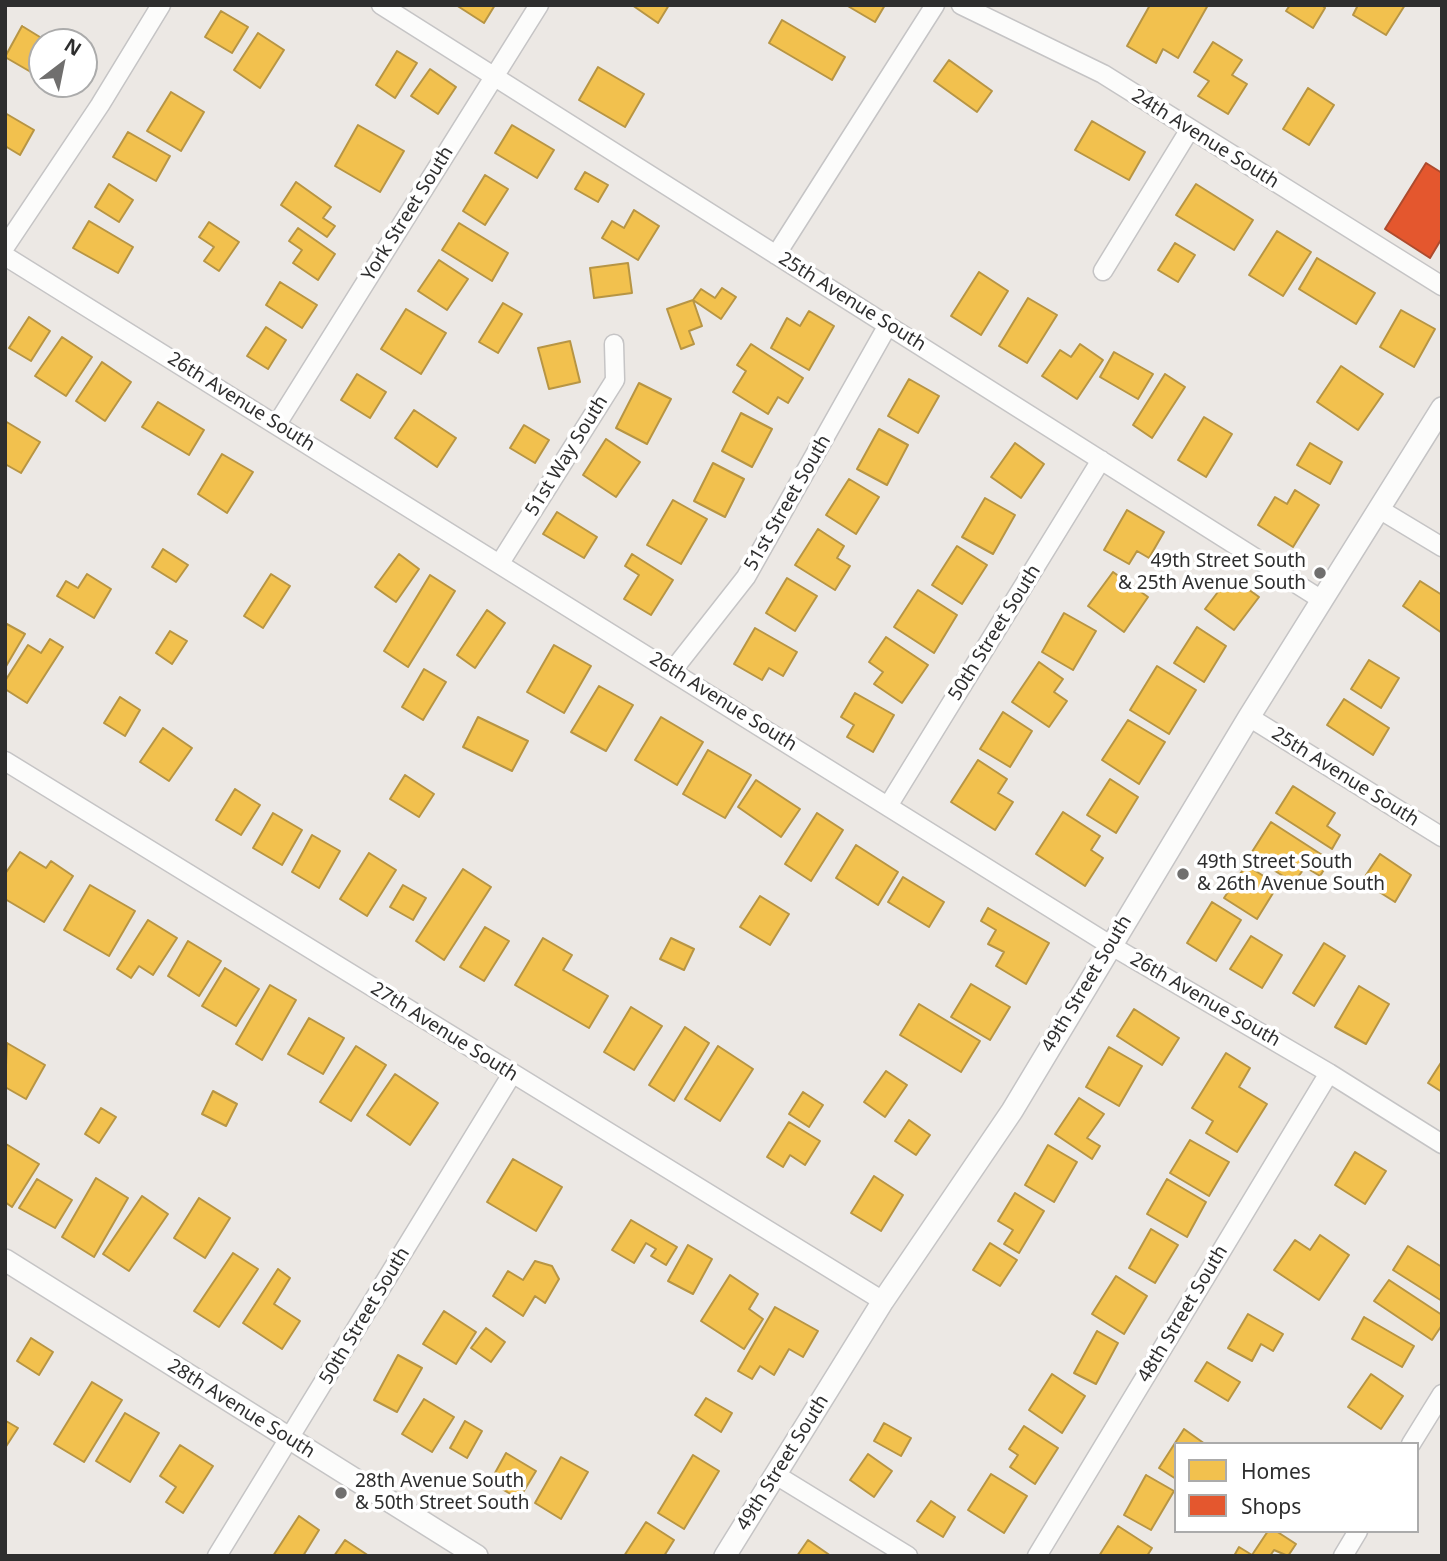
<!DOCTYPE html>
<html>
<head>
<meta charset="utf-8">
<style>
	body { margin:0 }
	#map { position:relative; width:1447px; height:1561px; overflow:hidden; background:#ece8e4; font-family:"Noto Sans",sans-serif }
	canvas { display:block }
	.frame { position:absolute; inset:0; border:7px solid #2e2e2e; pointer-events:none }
	.legend { position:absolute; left:1174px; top:1442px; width:245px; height:91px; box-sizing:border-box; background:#fff; border:2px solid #ababab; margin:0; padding:9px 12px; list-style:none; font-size:21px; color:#2e2e2e }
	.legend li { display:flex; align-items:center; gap:14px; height:35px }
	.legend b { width:35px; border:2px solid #ababab }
	.north { position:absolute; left:28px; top:28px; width:70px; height:70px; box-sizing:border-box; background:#fff; border:2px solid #ababab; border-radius:50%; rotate:32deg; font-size:19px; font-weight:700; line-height:28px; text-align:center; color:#2e2e2e }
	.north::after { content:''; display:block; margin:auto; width:24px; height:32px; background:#706f6e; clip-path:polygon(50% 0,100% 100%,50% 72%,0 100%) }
</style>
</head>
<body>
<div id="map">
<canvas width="1447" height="1561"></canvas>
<div class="frame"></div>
<ul class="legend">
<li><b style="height:19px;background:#f2c14e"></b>Homes</li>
<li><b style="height:19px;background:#e4572e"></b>Shops</li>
</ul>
<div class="north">N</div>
</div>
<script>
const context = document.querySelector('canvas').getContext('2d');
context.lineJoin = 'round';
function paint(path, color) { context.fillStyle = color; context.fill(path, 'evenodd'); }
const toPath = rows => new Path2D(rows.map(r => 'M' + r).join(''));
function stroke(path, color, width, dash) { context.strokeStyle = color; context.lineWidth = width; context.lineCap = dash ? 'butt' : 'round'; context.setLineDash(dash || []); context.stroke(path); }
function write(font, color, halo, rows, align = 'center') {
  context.font = font + ' "Noto Sans",sans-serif'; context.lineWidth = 7; context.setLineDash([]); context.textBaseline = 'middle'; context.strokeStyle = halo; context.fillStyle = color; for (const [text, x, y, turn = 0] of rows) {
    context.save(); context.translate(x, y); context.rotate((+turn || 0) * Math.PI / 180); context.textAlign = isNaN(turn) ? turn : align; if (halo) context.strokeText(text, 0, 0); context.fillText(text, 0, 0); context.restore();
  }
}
const homes = toPath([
	[456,5,495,5,484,23,456,5],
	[632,5,669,5,658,23,632,5],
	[846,5,885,5,875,22,846,5],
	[1150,5,1208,5,1178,58,1163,49,1156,63,1127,46,1150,5],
	[1290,5,1322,5,1325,8,1313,28,1286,11,1290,5],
	[1358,5,1405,5,1386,35,1353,15,1358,5],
	[221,11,248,27,232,53,205,37,221,11],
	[782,20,845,57,832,80,769,43,782,20],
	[22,26,48,42,42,42,42,65,36,75,5,57,22,26],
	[258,33,284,50,260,88,234,70,258,33],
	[1213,42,1242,60,1232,75,1247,84,1228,114,1198,96,1209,81,1194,72,1213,42],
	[397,51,417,63,395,98,376,85,397,51],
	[949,60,992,91,977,112,934,81,949,60],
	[598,67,644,94,625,127,579,100,598,67],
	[430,69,456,87,438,114,411,96,430,69],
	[1308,88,1334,105,1309,145,1283,129,1308,88],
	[171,92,204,112,181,151,147,131,171,92],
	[5,113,34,130,20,155,5,146,5,113],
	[1092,121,1145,152,1129,180,1075,150,1092,121],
	[358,125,404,151,380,192,335,166,358,125],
	[512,125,554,150,537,178,495,153,512,125],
	[128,132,170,156,156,181,113,157,128,132],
	[585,172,608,185,598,202,575,189,585,172],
	[485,175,508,189,485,225,463,211,485,175],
	[296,182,331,207,323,218,335,226,327,237,281,205,296,182],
	[109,184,133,200,119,222,95,207,109,184],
	[1196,184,1253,220,1234,250,1176,215,1196,184],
	[634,210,659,226,638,260,602,238,612,221,624,228,634,210],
	[89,221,133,247,118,273,73,248,89,221],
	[209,222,239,242,219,271,204,261,214,247,199,237,209,222],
	[459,223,508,253,492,281,442,250,459,223],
	[298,228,335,254,318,280,293,263,302,250,289,241,298,228],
	[1277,231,1311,252,1283,296,1249,275,1277,231],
	[1175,243,1195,255,1178,282,1158,270,1175,243],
	[1317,258,1375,293,1356,324,1299,289,1317,258],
	[439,260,468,279,447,310,418,291,439,260],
	[628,263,632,293,594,298,590,268,628,263],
	[979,272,1008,291,981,335,951,316,979,272],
	[280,282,317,305,302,328,266,305,280,282],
	[722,288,736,297,721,319,693,300,701,289,715,298,722,288],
	[1028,298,1057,315,1027,363,999,346,1028,298],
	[693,300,702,326,689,331,694,344,681,349,667,309,693,300],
	[503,303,522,314,498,353,479,342,503,303],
	[406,309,446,333,421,374,381,349,406,309],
	[1401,310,1435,329,1414,367,1380,347,1401,310],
	[809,311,834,326,809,370,771,348,787,318,800,326,809,311],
	[29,317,50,331,31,361,9,348,29,317],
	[266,327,286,340,268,369,247,356,266,327],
	[62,337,92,357,66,396,35,376,62,337],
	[570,341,580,382,549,389,538,348,570,341],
	[751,344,803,378,788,403,778,397,768,414,733,392,746,371,737,365,751,344],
	[1080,344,1103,360,1077,399,1042,376,1060,350,1071,357,1080,344],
	[1114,352,1153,374,1138,399,1100,377,1114,352],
	[102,362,131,382,105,421,76,401,102,362],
	[1341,366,1383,394,1358,430,1317,402,1341,366],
	[357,374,386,392,370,418,341,400,357,374],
	[1165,374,1185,387,1152,438,1133,425,1165,374],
	[909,379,939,396,918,433,888,416,909,379],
	[639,383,671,399,647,444,616,428,639,383],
	[158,402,204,430,189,455,142,427,158,402],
	[414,410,456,438,437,467,395,438,414,410],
	[741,413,772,429,752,467,722,451,741,413],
	[1204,417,1232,434,1206,477,1178,460,1204,417],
	[5,421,40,442,21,473,5,464,5,421],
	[524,425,549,440,535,463,510,448,524,425],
	[879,429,908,445,887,485,857,469,879,429],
	[606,439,640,462,616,497,583,475,606,439],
	[1015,443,1044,464,1021,498,991,477,1015,443],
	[1310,443,1342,462,1330,484,1297,465,1310,443],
	[222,454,253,472,227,513,198,494,222,454],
	[713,463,744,479,725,517,694,501,713,463],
	[849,479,879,497,856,534,826,515,849,479],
	[1295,490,1319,505,1293,547,1258,525,1275,497,1287,504,1295,490],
	[985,498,1015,515,993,554,962,537,985,498],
	[673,500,707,519,681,564,647,545,673,500],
	[1127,510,1164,532,1149,558,1137,551,1129,564,1104,550,1127,510],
	[557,512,597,537,584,558,543,534,557,512],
	[818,529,844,546,837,558,850,566,835,590,795,565,818,529],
	[957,546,987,565,962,604,932,585,957,546],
	[163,549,188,565,176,582,152,567,163,549],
	[399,554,419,569,396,602,375,587,399,554],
	[632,554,673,580,651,615,624,599,639,575,625,566,632,554],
	[1113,572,1148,597,1124,632,1088,606,1113,572],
	[87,574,111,589,94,618,57,596,66,581,78,588,87,574],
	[271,574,290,586,263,628,244,616,271,574],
	[430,575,455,591,408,667,384,651,430,575],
	[1230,576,1259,597,1234,630,1205,609,1230,576],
	[787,578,817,596,795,631,766,613,787,578],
	[1420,581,1442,595,1442,633,1403,606,1420,581],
	[918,590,957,615,934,653,894,627,918,590],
	[487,610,505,623,475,668,457,655,487,610],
	[1064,613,1096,631,1073,670,1042,652,1064,613],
	[5,623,25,634,5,668,5,623],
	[1197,627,1226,646,1204,682,1174,663,1197,627],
	[755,628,797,652,783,676,769,668,762,680,734,664,755,628],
	[170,631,187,641,172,664,156,653,170,631],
	[886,637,928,665,902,703,874,684,883,672,869,662,886,637],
	[50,639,63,647,27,703,5,689,5,681,28,645,41,653,50,639],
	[554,645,591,666,564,713,527,692,554,645],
	[1369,660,1399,678,1381,708,1351,689,1369,660],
	[1039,662,1063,679,1054,692,1067,701,1049,727,1012,702,1039,662],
	[1157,666,1196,690,1169,734,1130,710,1157,666],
	[424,669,446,682,423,720,402,707,424,669],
	[599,686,633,705,606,751,571,732,599,686],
	[855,693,894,715,873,752,847,737,854,725,841,717,855,693],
	[120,697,140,710,125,736,104,723,120,697],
	[1344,699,1389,728,1373,755,1327,725,1344,699],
	[1003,712,1032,731,1010,767,980,749,1003,712],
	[478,717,528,741,512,771,463,747,478,717],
	[661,717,703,742,677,785,635,760,661,717],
	[1128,720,1165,742,1139,784,1102,760,1128,720],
	[163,728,192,748,169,781,140,762,163,728],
	[708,750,751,775,725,818,683,794,708,750],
	[978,760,1007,779,998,793,1013,802,995,830,951,802,978,760],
	[405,775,434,794,419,817,390,799,405,775],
	[1110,779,1138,797,1116,833,1087,815,1110,779],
	[756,780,800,809,781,837,738,807,756,780],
	[1293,786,1335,813,1327,826,1340,835,1332,849,1276,813,1293,786],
	[235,789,260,805,241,835,216,820,235,789],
	[1063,812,1100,836,1091,850,1103,858,1085,886,1036,854,1063,812],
	[273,813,302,830,282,865,253,848,273,813],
	[817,813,843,830,811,881,785,864,817,813],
	[1271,822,1330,860,1320,876,1305,867,1294,883,1250,855,1271,822],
	[312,835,340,851,319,888,292,872,312,835],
	[856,845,898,872,878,905,836,878,856,845],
	[20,852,46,868,51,861,73,876,44,922,5,899,5,874,20,852],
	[369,853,396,870,367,916,340,899,369,853],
	[1380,854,1411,875,1395,902,1362,881,1380,854],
	[1246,865,1278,885,1257,919,1224,898,1246,865],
	[463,869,491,887,444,960,416,941,463,869],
	[903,877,944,902,929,927,888,902,903,877],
	[90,885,135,911,109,956,64,930,90,885],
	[403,885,426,898,413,920,390,907,403,885],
	[760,896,789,914,770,945,740,927,760,896],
	[1212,902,1241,920,1216,961,1187,943,1212,902],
	[988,908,1049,943,1026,984,996,966,1004,952,988,944,996,930,981,921,988,908],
	[148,920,177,938,153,975,139,966,131,978,117,969,148,920],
	[485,927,509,941,484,981,460,967,485,927],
	[1251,936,1282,955,1262,988,1230,969,1251,936],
	[543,938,572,955,563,970,608,996,589,1028,515,985,543,938],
	[671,938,694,949,684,970,660,959,671,938],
	[188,941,221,961,199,996,168,976,188,941],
	[1324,943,1345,956,1314,1006,1293,993,1324,943],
	[225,968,259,989,236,1026,202,1006,225,968],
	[971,984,1010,1007,990,1040,951,1017,971,984],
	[270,985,296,1000,262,1060,236,1044,270,985],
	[1359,986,1389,1004,1366,1044,1335,1027,1359,986],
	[919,1004,980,1041,961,1072,900,1035,919,1004],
	[631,1007,662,1026,634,1070,604,1052,631,1007],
	[1134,1009,1179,1038,1162,1065,1117,1036,1134,1009],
	[309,1018,344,1038,323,1074,288,1054,309,1018],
	[685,1027,709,1043,674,1101,649,1085,685,1027],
	[7,1043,45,1065,26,1099,5,1087,7,1043],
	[356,1046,386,1065,351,1121,320,1102,356,1046],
	[718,1046,753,1069,720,1121,685,1099,718,1046],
	[1109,1047,1142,1066,1119,1106,1086,1087,1109,1047],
	[1226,1053,1250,1068,1239,1087,1267,1104,1237,1152,1206,1133,1213,1121,1192,1108,1226,1053],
	[1442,1061,1442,1092,1428,1083,1442,1061],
	[886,1071,907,1085,885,1117,864,1102,886,1071],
	[395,1074,438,1103,410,1145,367,1115,395,1074],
	[213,1091,237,1104,226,1126,202,1114,213,1091],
	[803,1092,823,1105,809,1127,789,1114,803,1092],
	[1079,1098,1104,1114,1087,1138,1100,1146,1092,1159,1055,1134,1079,1098],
	[101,1108,116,1117,99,1143,85,1134,101,1108],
	[909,1120,930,1135,916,1155,895,1141,909,1120],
	[789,1122,820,1141,805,1165,790,1155,783,1167,767,1157,789,1122],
	[1190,1140,1229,1162,1209,1196,1170,1173,1190,1140],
	[6,1144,39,1164,12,1207,5,1202,6,1144],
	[1048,1145,1077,1162,1054,1202,1025,1185,1048,1145],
	[1355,1152,1386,1171,1365,1204,1335,1185,1355,1152],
	[513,1159,562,1187,536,1231,487,1202,513,1159],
	[874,1176,903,1195,881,1231,851,1213,874,1176],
	[96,1178,128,1198,94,1257,62,1237,96,1178],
	[37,1179,72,1200,55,1228,19,1208,37,1179],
	[1167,1179,1206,1202,1187,1237,1147,1214,1167,1179],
	[1015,1193,1044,1211,1019,1253,1004,1244,1013,1230,998,1221,1015,1193],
	[142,1196,168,1214,129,1271,103,1254,142,1196],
	[199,1198,230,1218,205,1258,174,1238,199,1198],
	[631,1220,677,1247,666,1265,651,1256,656,1249,646,1243,634,1263,612,1250,631,1220],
	[1151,1229,1178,1245,1155,1283,1129,1268,1151,1229],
	[1320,1235,1349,1255,1319,1300,1274,1270,1295,1240,1310,1250,1320,1235],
	[990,1243,1017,1260,1000,1286,973,1270,990,1243],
	[688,1245,712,1259,693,1294,668,1281,688,1245],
	[1408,1246,1442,1267,1442,1301,1393,1270,1408,1246],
	[233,1253,258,1269,219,1327,194,1311,233,1253],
	[535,1261,552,1266,559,1279,545,1303,535,1296,523,1316,493,1296,508,1271,523,1280,535,1261],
	[278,1269,290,1278,274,1304,300,1321,282,1349,243,1323,278,1269],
	[730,1275,758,1294,749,1309,763,1319,744,1349,701,1321,730,1275],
	[1116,1276,1147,1296,1124,1334,1092,1314,1116,1276],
	[1389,1280,1442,1315,1442,1325,1432,1340,1374,1301,1389,1280],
	[775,1307,818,1331,803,1357,789,1349,774,1375,760,1366,752,1379,738,1371,775,1307],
	[444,1311,476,1332,456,1364,423,1344,444,1311],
	[1248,1314,1283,1334,1273,1351,1261,1344,1252,1361,1228,1348,1248,1314],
	[1364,1317,1414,1346,1402,1367,1352,1339,1364,1317],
	[486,1328,505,1342,491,1362,471,1348,486,1328],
	[1097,1331,1118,1343,1096,1384,1074,1373,1097,1331],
	[31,1338,53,1352,39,1375,17,1361,31,1338],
	[398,1355,422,1368,397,1412,374,1400,398,1355],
	[1207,1362,1240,1382,1228,1401,1195,1381,1207,1362],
	[1052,1374,1085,1396,1062,1433,1029,1410,1052,1374],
	[1371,1374,1403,1396,1381,1429,1348,1407,1371,1374],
	[92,1382,122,1400,84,1462,54,1444,92,1382],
	[706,1398,732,1413,721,1432,695,1415,706,1398],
	[424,1399,454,1417,432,1452,402,1434,424,1399],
	[125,1413,159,1433,130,1482,96,1461,125,1413],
	[6,1421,18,1428,5,1448,5,1422,6,1421],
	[465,1421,482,1431,467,1458,450,1448,465,1421],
	[884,1423,911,1438,901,1456,874,1441,884,1423],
	[1024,1426,1058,1448,1035,1484,1010,1467,1018,1455,1009,1449,1024,1426],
	[1184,1429,1205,1444,1176,1444,1176,1479,1159,1468,1184,1429],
	[180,1445,213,1466,183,1513,166,1502,176,1487,160,1476,180,1445],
	[506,1453,536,1471,519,1499,490,1482,506,1453],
	[868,1454,892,1471,874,1497,850,1480,868,1454],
	[693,1455,719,1471,684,1529,658,1513,693,1455],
	[561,1457,588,1472,561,1519,535,1503,561,1457],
	[991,1474,1027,1496,1004,1533,968,1510,991,1474],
	[1146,1475,1174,1491,1151,1530,1124,1515,1146,1475],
	[931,1501,955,1517,943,1537,917,1521,931,1501],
	[299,1516,319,1530,303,1556,273,1556,299,1516],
	[646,1522,674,1540,664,1556,624,1556,646,1522],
	[1118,1526,1152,1548,1147,1556,1099,1556,1118,1526],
	[1268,1531,1276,1531,1296,1544,1288,1556,1274,1550,1270,1556,1234,1556,1239,1547,1252,1555,1268,1531],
	[345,1540,369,1556,334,1556,345,1540],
	[808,1540,831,1556,797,1556,808,1540]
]);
paint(homes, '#f2c14e');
stroke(homes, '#b79544', 2);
const shops = toPath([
	[1426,163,1442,173,1442,238,1430,258,1385,229,1426,163]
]);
paint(shops, '#e4572e');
stroke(shops, '#ad4b2e', 2);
const minor = toPath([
	[381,5,1322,600],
	[961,5,1103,74,1442,286],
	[5,247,100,105,161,5],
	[776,255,935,5],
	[5,256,1110,945,1329,1073,1442,1144],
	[1103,271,1190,129],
	[277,424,539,5],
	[1379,509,1442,547],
	[500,563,615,380,614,344],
	[673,670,746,577,888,325],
	[1249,717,1442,837],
	[5,761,883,1301],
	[888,806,1101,460],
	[1411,1444,1442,1394],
	[776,1475,908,1556],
	[217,1556,512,1074],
	[1037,1556,1329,1073],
	[1343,1556,1358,1531]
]);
const tertiary = toPath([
	[5,1260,477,1556],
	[725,1556,883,1301,1012,1111,1249,717,1442,408]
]);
stroke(minor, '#c5c4c5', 21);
stroke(tertiary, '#c5c4c5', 24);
stroke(minor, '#fcfcfb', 18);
stroke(tertiary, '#fcfcfb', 21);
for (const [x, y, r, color] of [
	[1320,573,7,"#706f6e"],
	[1183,874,7,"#706f6e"],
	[341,1493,7,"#706f6e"]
]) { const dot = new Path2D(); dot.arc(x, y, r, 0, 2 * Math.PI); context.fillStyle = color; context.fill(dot); stroke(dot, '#fff', 2.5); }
write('19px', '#2e2e2e', '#fff', [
	["24th Avenue South",1205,139,32],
	["York Street South",408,214,-58],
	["25th Avenue South",852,302,32],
	["26th Avenue South",241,402,32],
	["51st Way South",567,456,-58],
	["51st Street South",788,503,-60],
	["50th Street South",995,633,-58],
	["26th Avenue South",723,702,32],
	["25th Avenue South",1345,777,32],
	["49th Street South",1087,984,-59],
	["26th Avenue South",1205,1000,30],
	["27th Avenue South",444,1032,32],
	["48th Street South",1183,1314,-59],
	["50th Street South",365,1316,-59],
	["28th Avenue South",241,1409,32],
	["49th Street South",783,1463,-58]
]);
write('19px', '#2e2e2e', '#fff', [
	["49th Street South",1306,562,"right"],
	["& 25th Avenue South",1306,584,"right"],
	["49th Street South",1197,863],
	["& 26th Avenue South",1197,885],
	["28th Avenue South",355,1482],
	["& 50th Street South",355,1504]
], 'left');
</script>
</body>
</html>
